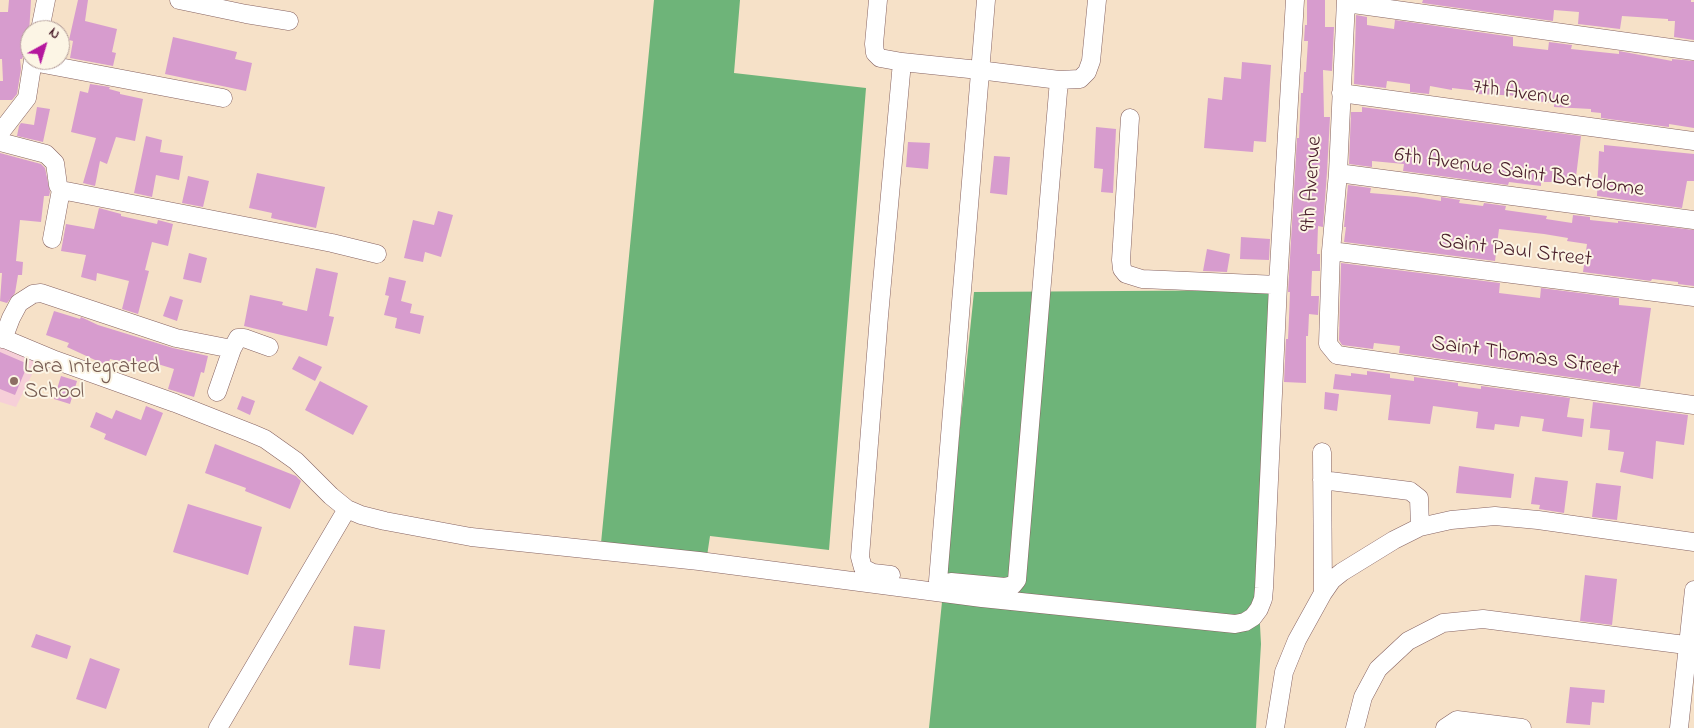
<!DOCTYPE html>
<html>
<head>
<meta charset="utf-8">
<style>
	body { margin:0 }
	#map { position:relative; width:1694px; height:728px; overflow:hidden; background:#f6e1c8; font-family:"Indie Flower",sans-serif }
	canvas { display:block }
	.north { position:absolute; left:20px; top:20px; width:50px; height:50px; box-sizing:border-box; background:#fcf5e5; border:1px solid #b59f9b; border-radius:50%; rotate:39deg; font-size:14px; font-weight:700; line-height:20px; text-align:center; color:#4a1f2b }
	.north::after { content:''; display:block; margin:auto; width:18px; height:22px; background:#b5179e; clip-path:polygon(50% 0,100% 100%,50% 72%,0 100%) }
</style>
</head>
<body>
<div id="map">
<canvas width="1694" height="728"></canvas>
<div class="north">N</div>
</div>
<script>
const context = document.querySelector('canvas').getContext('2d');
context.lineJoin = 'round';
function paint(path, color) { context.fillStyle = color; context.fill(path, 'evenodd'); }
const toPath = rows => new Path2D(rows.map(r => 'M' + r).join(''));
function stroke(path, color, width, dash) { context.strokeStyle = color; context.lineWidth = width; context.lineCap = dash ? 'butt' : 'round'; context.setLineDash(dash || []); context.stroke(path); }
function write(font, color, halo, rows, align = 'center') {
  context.font = font + ' "Indie Flower",sans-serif'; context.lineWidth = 4; context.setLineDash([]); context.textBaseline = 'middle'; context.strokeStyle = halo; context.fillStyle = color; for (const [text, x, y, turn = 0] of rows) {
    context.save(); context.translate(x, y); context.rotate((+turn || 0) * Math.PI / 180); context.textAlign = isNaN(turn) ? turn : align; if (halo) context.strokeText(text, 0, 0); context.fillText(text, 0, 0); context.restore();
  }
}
paint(toPath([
	[0,347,39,360,16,407,0,402]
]), '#f6cfd8');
paint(toPath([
	[654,0,740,0,734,73,866,88,829,550,710,536,707,556,601,543],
	[1272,290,1258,588,1261,644,1256,728,929,728,974,292]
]), '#6eb479');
paint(toPath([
	[9,0,31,0,28,50,26,50,22,59,20,59,21,69,17,94,12,100,0,100,0,81,3,81,2,59,0,59,0,12,8,12],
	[78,0,88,0,85,21,117,29,112,52,116,53,113,66,70,58,73,41,69,40],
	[1307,0,1325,0,1325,27,1334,27,1332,71,1323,70,1324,117,1330,117,1327,172,1323,227,1318,226,1317,254,1320,254,1320,271,1312,271,1311,296,1319,296,1318,315,1309,314,1308,336,1306,336,1306,383,1284,382,1286,339,1288,339,1289,318,1290,292,1288,292,1297,138,1299,138,1301,93,1303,93,1304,72,1306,72,1308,41,1304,41,1305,25,1307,25],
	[1423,0,1691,0,1691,2,1694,2,1694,40,1674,37,1675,21,1668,21,1668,19,1622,16,1620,29,1578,24,1579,12,1554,10,1553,21,1422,3],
	[1356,15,1367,17,1367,25,1394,29,1395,20,1513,37,1513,46,1548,50,1549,42,1572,45,1571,49,1619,54,1619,51,1672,61,1672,59,1694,61,1694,128,1669,124,1669,127,1601,118,1601,113,1591,112,1591,109,1554,107,1554,103,1523,100,1523,96,1478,94,1478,91,1452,88,1452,90,1430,86,1429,94,1410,92,1410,84,1387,81,1386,88,1354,84],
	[173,37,237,52,235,59,252,63,246,91,165,74],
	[1242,62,1271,65,1266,142,1254,141,1253,152,1204,148,1208,98,1222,100,1224,77,1241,79],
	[90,84,110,87,109,89,120,92,120,94,143,99,135,141,116,137,107,164,100,161,95,186,83,183,96,138,71,132,80,91,88,93],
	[37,107,50,109,43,142,17,136,19,126,21,123,34,125],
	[1362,107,1581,136,1575,185,1552,182,1541,182,1541,186,1509,182,1508,185,1403,171,1404,164,1372,161,1372,167,1349,164,1351,112,1362,112],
	[1096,127,1116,129,1113,193,1101,192,1103,169,1094,168],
	[146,136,162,140,160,152,183,156,179,180,156,175,152,197,134,193],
	[908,142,930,143,928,169,906,167],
	[1604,145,1694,154,1694,181,1687,181,1682,208,1597,196,1599,151,1604,152],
	[0,153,41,164,45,168,50,192,49,196,44,196,41,222,20,220,16,261,23,262,22,275,18,275,15,293,7,303,0,301,2,273,0,273],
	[994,156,1010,157,1007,195,990,193],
	[257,173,325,187,316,228,271,218,272,213,249,208],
	[188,176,209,181,203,207,182,203],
	[1348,185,1371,188,1370,193,1417,197,1441,201,1441,197,1460,200,1459,203,1483,206,1484,203,1506,206,1505,210,1547,216,1546,219,1572,223,1573,215,1590,217,1590,220,1618,223,1618,221,1694,230,1694,286,1678,284,1678,282,1652,279,1651,281,1583,272,1587,244,1567,241,1568,238,1544,234,1499,229,1495,261,1344,242,1346,227,1344,227],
	[99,208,121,214,121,216,157,224,158,220,173,224,168,246,152,242,145,270,149,271,138,314,122,309,129,281,97,273,96,281,81,277,86,255,61,251,66,224,94,229],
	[438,211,453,215,441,257,425,252,423,262,404,258,413,220,434,225],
	[1241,237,1270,239,1269,260,1240,259],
	[1207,249,1230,254,1227,272,1203,271],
	[189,253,207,258,201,283,183,279],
	[1341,263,1500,283,1499,293,1540,298,1541,288,1619,298,1619,305,1651,308,1640,387,1399,353,1400,346,1374,343,1373,349,1342,345,1339,340],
	[316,268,338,273,329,316,334,317,327,346,244,326,250,295,283,302,282,305,307,311],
	[389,277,406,281,401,301,412,304,410,313,424,316,420,334,395,328,397,318,384,315,389,296,385,295],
	[170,296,183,300,177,321,163,316],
	[54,311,80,319,81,317,98,325,173,348,208,356,204,373,201,372,194,397,168,389,174,369,148,361,146,368,110,359,108,366,67,347,69,343,46,335],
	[0,352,28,364,15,395,0,389],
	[299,356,322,367,315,381,292,369],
	[1367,371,1390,374,1390,378,1414,381,1414,377,1458,383,1458,386,1481,389,1481,386,1570,398,1567,417,1584,419,1582,437,1542,431,1544,419,1521,416,1519,427,1495,424,1494,430,1476,428,1478,412,1433,406,1430,424,1388,420,1391,395,1333,389,1335,374,1351,376,1351,373,1367,375],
	[61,376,77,381,70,404,54,399],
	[320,381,368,406,353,435,305,410],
	[1325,392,1339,394,1337,411,1324,409],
	[242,396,255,401,250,415,237,409],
	[1593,402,1688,415,1684,445,1656,441,1653,479,1620,472,1624,452,1608,450,1610,430,1590,428],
	[146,406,163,413,146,456,104,439,106,434,90,427,96,412,112,419,116,410,141,420],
	[215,444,296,476,301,481,290,509,245,491,246,488,205,473],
	[1459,466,1514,474,1511,498,1456,493],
	[1535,477,1568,481,1564,513,1539,509,1540,505,1531,504],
	[1596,483,1621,486,1617,520,1592,517],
	[188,504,262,527,248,575,173,552],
	[1585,575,1617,579,1612,625,1580,621],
	[354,626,385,630,380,669,349,665],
	[36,634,71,646,67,659,31,647],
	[90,658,120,669,106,709,76,699],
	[1570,687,1605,690,1604,703,1592,702,1590,725,1566,723]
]), '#d79cce');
const minor = toPath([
	[179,0,246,14,289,21],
	[878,0,874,44,875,53,880,58,902,62,879,316,860,557,863,568,873,573,891,575],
	[1346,0,1338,173,1331,251,1328,344,1337,355,1694,405],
	[1346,3,1694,51],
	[40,30,46,0],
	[33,62,223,98],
	[902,62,979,70,1059,80],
	[1341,93,1694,141],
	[1130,118,1121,260,1122,269,1126,274,1142,279,1278,285],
	[0,133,27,98,33,60],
	[0,142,46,154,55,163,58,185,61,190,332,243,377,254],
	[1338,173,1694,220],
	[52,239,61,190],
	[1331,251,1694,297],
	[0,337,55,360,175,403,251,433,265,439,296,461,331,496,347,509,361,515,385,521,471,537,699,561,982,598,1235,624,1245,622,1253,617,1259,609,1263,599,1264,588,1278,285,1295,0],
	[3,339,11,318,19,303,33,294,41,293,176,338,232,349],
	[217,392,232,349,238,338,244,338,269,347],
	[1322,452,1323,593],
	[1322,480,1410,491,1419,498,1420,527],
	[938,581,986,0],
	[951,582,1005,587,1013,585,1017,580,1059,80,1080,79,1087,72,1091,61,1097,0],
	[218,728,347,509],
	[1275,728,1284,672,1297,640,1323,593,1332,580,1342,572,1394,540,1420,527,1451,520,1495,516,1538,520,1694,542],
	[1355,728,1363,697,1378,669,1408,641,1443,623,1483,619,1694,646],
	[1445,728,1457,720,1522,728],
	[1679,728,1694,590]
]);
stroke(minor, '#866362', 19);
stroke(minor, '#fff', 18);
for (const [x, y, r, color] of [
	[14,381,5,"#8d6e63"]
]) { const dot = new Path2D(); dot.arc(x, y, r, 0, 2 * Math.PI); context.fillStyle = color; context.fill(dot); stroke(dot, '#fcf5e5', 2); }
write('22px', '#4a1f2b', '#fcf5e5', [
	["7th Avenue",1521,95,8],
	["6th Avenue Saint Bartolome",1519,174,8],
	["9th Avenue",1313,184,-86],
	["Saint Paul Street",1515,252,7],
	["Saint Thomas Street",1525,358,8]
]);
write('22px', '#785e54', '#fcf5e5', [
	["Lara Integrated",24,368],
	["School",24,393]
], 'left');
</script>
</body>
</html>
